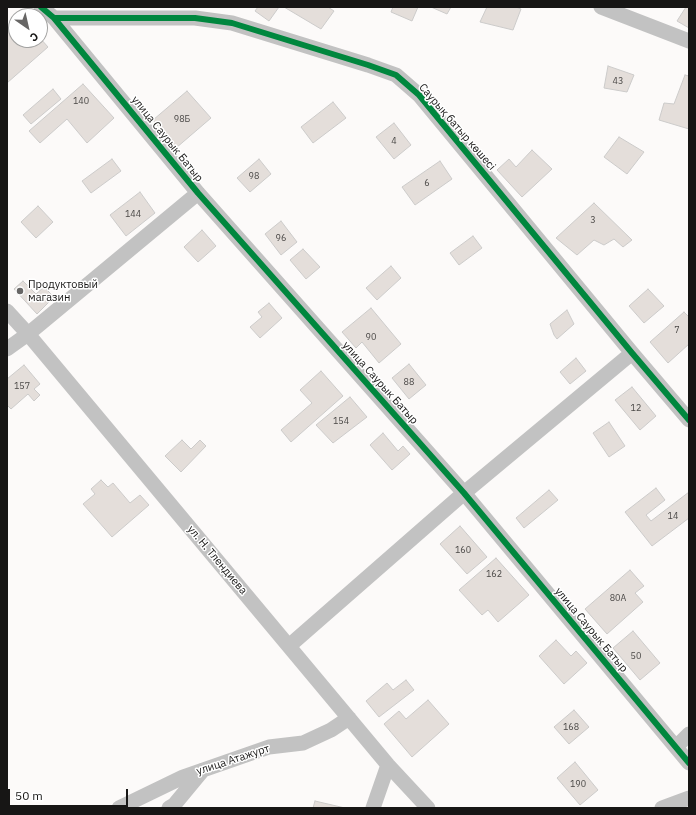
<!DOCTYPE html>
<html>
<head>
<meta charset="utf-8">
<style>
	body { margin:0 }
	#map { position:relative; width:696px; height:815px; overflow:hidden; background:#fcfaf9; font-family:"IBM Plex Sans",sans-serif }
	canvas { display:block }
	.frame { position:absolute; inset:0; border:8px solid #171615; pointer-events:none }
	.north { position:absolute; left:8px; top:8px; width:40px; height:40px; box-sizing:border-box; background:#fff; border:1px solid #a2a2a1; border-radius:50%; rotate:146deg; font-size:11px; font-weight:700; line-height:16px; text-align:center; color:#171615 }
	.north::after { content:''; display:block; margin:auto; width:14px; height:18px; background:#676665; clip-path:polygon(50% 0,100% 100%,50% 72%,0 100%) }
	.scale { position:absolute; left:8px; top:789px; width:120px; height:18px; box-sizing:border-box; border:2px solid #171615; border-top:0; padding-left:5px; font-size:12px; line-height:14px; white-space:nowrap; color:#171615; -webkit-text-stroke:3px #fff; paint-order:stroke }
</style>
</head>
<body>
<div id="map">
<canvas width="696" height="815"></canvas>
<div class="frame"></div>
<div class="north">С</div>
<div class="scale">50 m</div>
</div>
<script>
const context = document.querySelector('canvas').getContext('2d');
context.lineJoin = 'round';
function paint(path, color) { context.fillStyle = color; context.fill(path, 'evenodd'); }
const toPath = rows => new Path2D(rows.map(r => 'M' + r).join(''));
function stroke(path, color, width, dash) { context.strokeStyle = color; context.lineWidth = width; context.lineCap = dash ? 'butt' : 'round'; context.setLineDash(dash || []); context.stroke(path); }
function write(font, color, halo, rows, align = 'center') {
  context.font = font + ' "IBM Plex Sans",sans-serif'; context.lineWidth = 3; context.setLineDash([]); context.textBaseline = 'middle'; context.strokeStyle = halo; context.fillStyle = color; for (const [text, x, y, turn = 0] of rows) {
    context.save(); context.translate(x, y); context.rotate((+turn || 0) * Math.PI / 180); context.textAlign = isNaN(turn) ? turn : align; if (halo) context.strokeText(text, 0, 0); context.fillText(text, 0, 0); context.restore();
  }
}
const building = toPath([
	[258,7,279,7,269,21,255,11,258,7],
	[284,7,328,7,334,11,321,29,284,7],
	[393,7,418,7,412,21,391,12,393,7],
	[431,7,451,7,447,14,431,7],
	[487,7,516,7,521,9,513,30,480,22,487,7],
	[686,7,689,7,689,28,677,21,686,7],
	[16,21,16,40,40,40,40,38,48,47,7,83,7,29,16,21],
	[608,66,634,75,627,92,604,88,608,66],
	[685,75,689,76,689,129,659,120,664,103,674,104,685,75],
	[83,84,114,118,87,143,67,119,40,143,29,131,83,84],
	[53,89,61,99,31,124,23,115,53,89],
	[187,91,211,118,176,148,153,120,187,91],
	[333,102,346,118,313,143,301,127,333,102],
	[394,123,411,145,394,159,376,137,394,123],
	[619,137,644,152,627,174,604,157,619,137],
	[532,150,552,169,522,197,497,170,509,159,516,167,532,150],
	[112,159,121,171,91,193,82,181,112,159],
	[259,159,271,174,250,192,237,178,259,159],
	[440,161,452,179,415,205,402,187,440,161],
	[140,192,155,213,126,236,110,215,140,192],
	[594,203,632,240,623,247,614,239,604,245,594,240,577,255,556,238,594,203],
	[38,206,53,222,36,238,21,222,38,206],
	[281,221,297,242,281,255,265,234,281,221],
	[202,230,216,246,198,262,184,247,202,230],
	[473,236,482,248,459,265,450,253,473,236],
	[303,249,320,267,306,279,290,260,303,249],
	[391,266,401,278,377,300,366,288,391,266],
	[23,281,36,294,44,287,54,297,37,314,14,289,23,281],
	[648,289,664,306,644,323,629,306,648,289],
	[269,303,282,318,260,338,250,327,262,317,258,312,269,303],
	[371,308,401,344,379,363,362,342,356,348,342,332,371,308],
	[567,310,574,324,557,339,554,335,550,324,567,310],
	[684,312,689,317,689,344,668,363,650,342,684,312],
	[576,358,586,371,570,384,560,372,576,358],
	[409,364,426,385,409,399,392,378,409,364],
	[24,365,40,384,34,389,40,395,34,401,28,394,11,409,7,405,7,379,24,365],
	[321,371,343,396,291,442,281,430,312,403,300,390,321,371],
	[632,387,656,416,640,430,615,400,632,387],
	[350,397,367,417,333,443,316,425,350,397],
	[609,422,625,446,609,457,593,433,609,422],
	[383,433,398,451,403,446,410,454,392,470,370,445,383,433],
	[182,440,191,449,200,440,206,446,181,472,165,456,182,440],
	[101,480,108,487,113,483,130,503,140,495,149,505,112,537,83,504,95,494,91,489,101,480],
	[656,488,665,500,646,515,651,521,689,492,689,518,652,546,625,512,656,488],
	[549,490,558,500,524,528,516,518,549,490],
	[460,526,487,557,467,574,440,544,460,526],
	[496,558,529,595,498,622,488,610,482,615,459,590,496,558],
	[630,570,644,586,635,593,643,602,607,634,585,609,630,570],
	[633,631,660,663,640,680,613,648,633,631],
	[556,640,571,656,576,651,587,663,564,684,539,656,556,640],
	[406,680,414,690,379,717,366,701,387,683,393,690,406,680],
	[428,700,449,724,412,757,384,724,399,711,406,719,428,700],
	[574,710,589,727,569,744,554,727,574,710],
	[575,762,598,790,580,805,557,778,575,762],
	[315,801,345,808,313,808,315,801]
]);
paint(building, '#e4deda');
stroke(building, '#cccbca', 1);
stroke(toPath([
	[41,7,54,18,195,18,232,23,368,65,396,75,419,95,632,353,689,420],
	[601,7,689,41],
	[54,18,198,193,464,493,689,763],
	[7,311,28,334,388,765,428,808],
	[7,349,28,334,198,193],
	[289,646,464,493,632,353],
	[676,747,689,734],
	[119,808,183,777,269,747,303,743,331,730,349,718],
	[169,808,174,805,203,770],
	[373,808,388,765],
	[662,808,689,798]
]), '#c2c2c2', 15);
stroke(toPath([
	[41,7,54,18,195,18,232,23,368,65,396,75,419,95,632,353,689,420],
	[54,18,198,193,464,493,689,763]
]), '#00873e', 6);
for (const [x, y, r, color] of [
	[20,291,4,"#676665"]
]) { const dot = new Path2D(); dot.arc(x, y, r, 0, 2 * Math.PI); context.fillStyle = color; context.fill(dot); stroke(dot, '#fff', 1.5); }
write('9px', '#4a4846', null, [
	["43",618,81],
	["140",81,101],
	["98Б",182,119],
	["4",394,141],
	["98",254,176],
	["6",427,183],
	["144",133,214],
	["3",593,220],
	["96",281,238],
	["7",677,330],
	["90",371,337],
	["88",409,382],
	["157",22,386],
	["12",636,408],
	["154",341,421],
	["14",673,516],
	["160",463,550],
	["162",494,574],
	["80А",618,598],
	["50",636,656],
	["168",571,727],
	["190",578,784]
]);
write('11px', '#171615', '#fff', [
	["Саурық батыр көшесі",457,127,49],
	["улица Саурык Батыр",167,139,51],
	["улица Саурык Батыр",380,383,48],
	["ул. Н. Тлендиева",217,560,50],
	["улица Саурык Батыр",591,630,50],
	["улица Атажурт",233,760,-18]
]);
write('11px', '#171615', '#fff', [
	["Продуктовый",28,285],
	["магазин",28,298]
], 'left');
</script>
</body>
</html>
